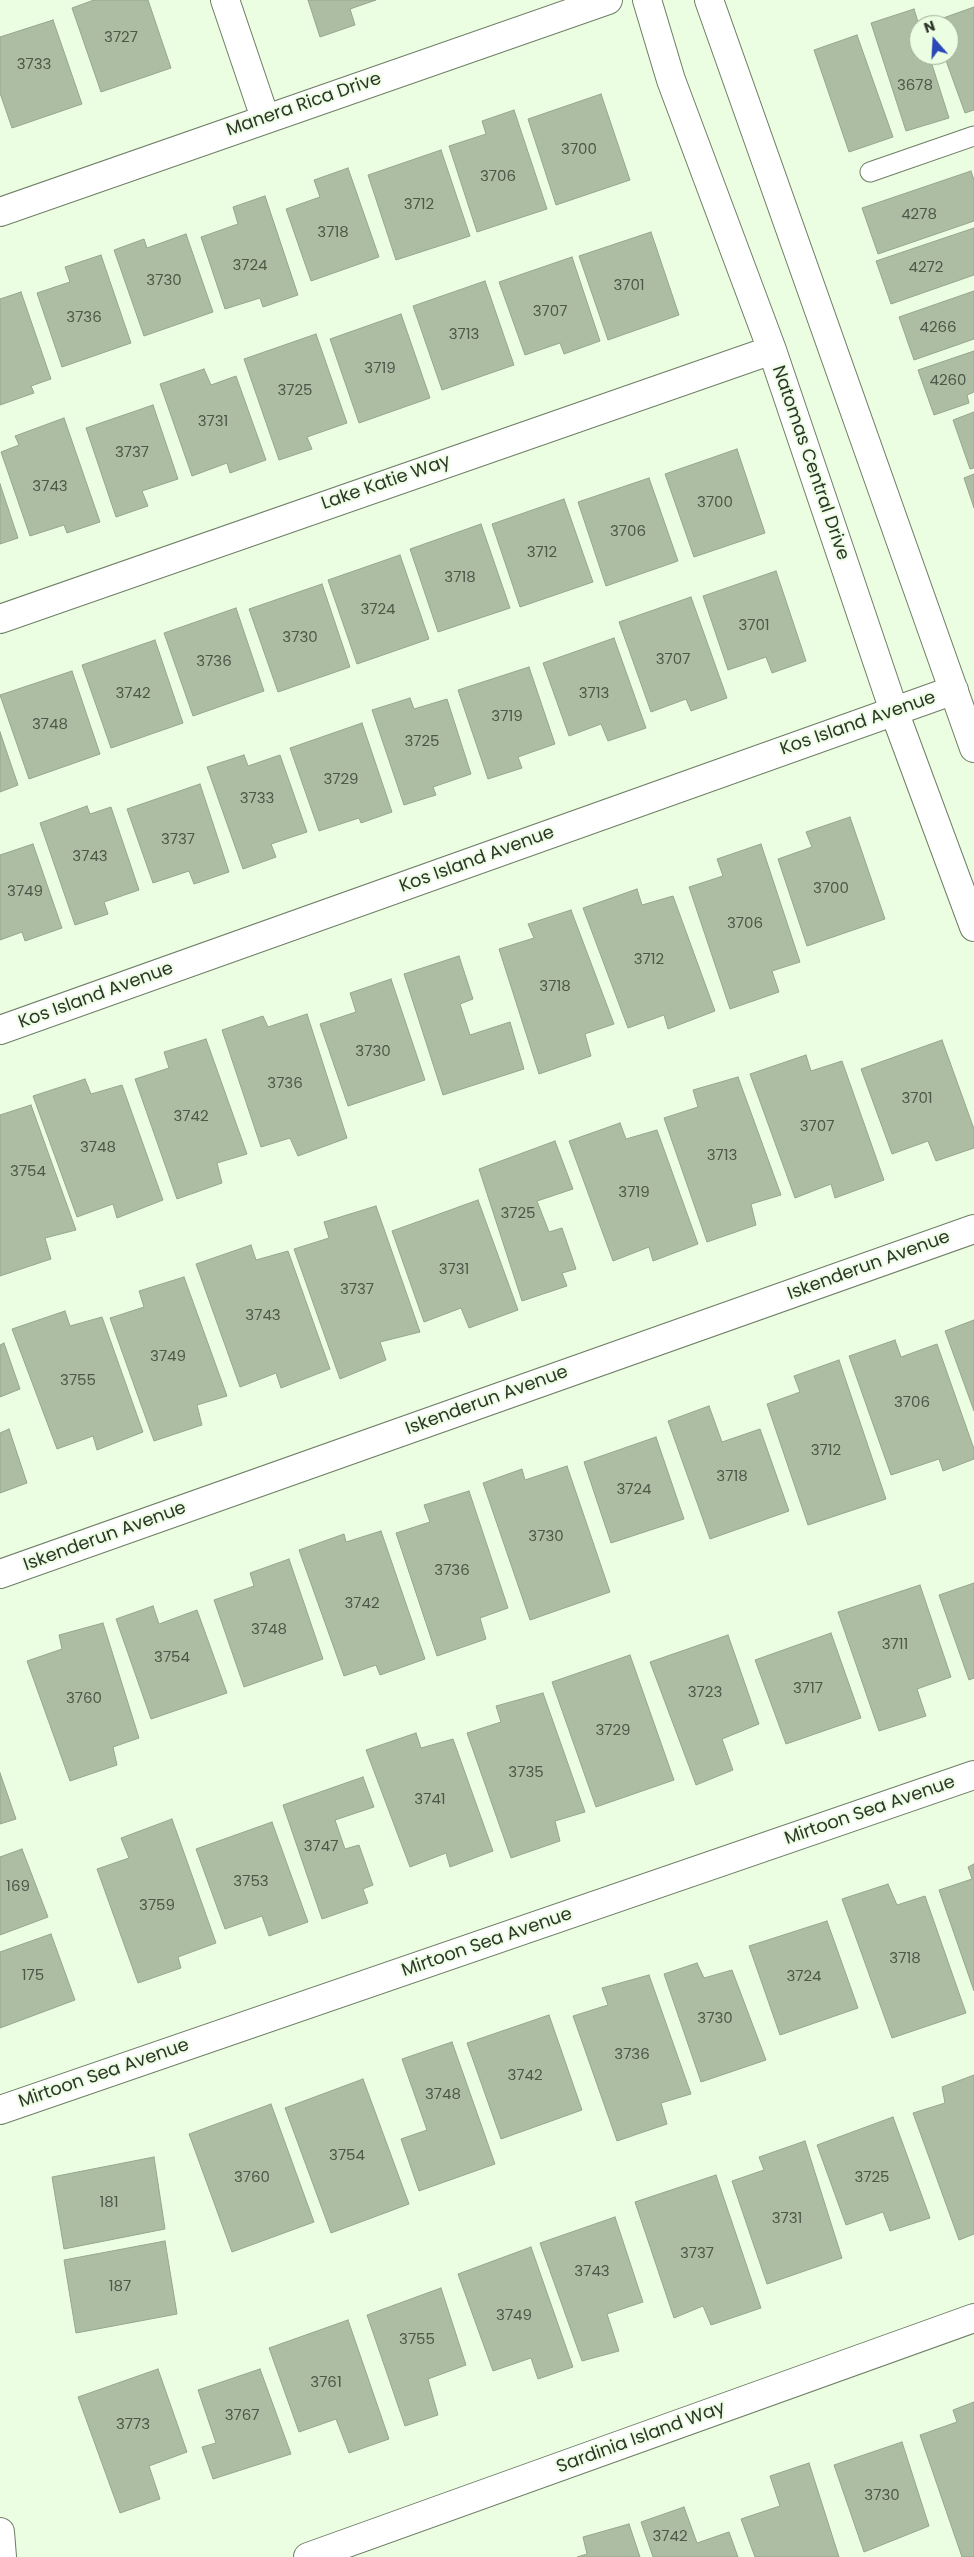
<!DOCTYPE html>
<html>
<head>
<meta charset="utf-8">
<style>
	body { margin:0 }
	#map { position:relative; width:974px; height:2557px; overflow:hidden; background:#ebfee2; font-family:Poppins,sans-serif }
	canvas { display:block }
	.north { position:absolute; left:909px; top:15px; width:50px; height:50px; box-sizing:border-box; background:#ebfee2; border:1px solid #9fae98; border-radius:50%; rotate:341deg; font-size:14px; font-weight:700; line-height:20px; text-align:center; color:#2e352a }
	.north::after { content:''; display:block; margin:auto; width:18px; height:22px; background:#2947b7; clip-path:polygon(50% 0,100% 100%,50% 72%,0 100%) }
</style>
</head>
<body>
<div id="map">
<canvas width="974" height="2557"></canvas>
<div class="north">N</div>
</div>
<script>
const context = document.querySelector('canvas').getContext('2d');
context.lineJoin = 'round';
function paint(path, color) { context.fillStyle = color; context.fill(path, 'evenodd'); }
const toPath = rows => new Path2D(rows.map(r => 'M' + r).join(''));
function stroke(path, color, width, dash) { context.strokeStyle = color; context.lineWidth = width; context.lineCap = dash ? 'butt' : 'round'; context.setLineDash(dash || []); context.stroke(path); }
function write(font, color, halo, rows, align = 'center') {
  context.font = font + ' Poppins,sans-serif'; context.lineWidth = 4; context.setLineDash([]); context.textBaseline = 'middle'; context.strokeStyle = halo; context.fillStyle = color; for (const [text, x, y, turn = 0] of rows) {
    context.save(); context.translate(x, y); context.rotate((+turn || 0) * Math.PI / 180); context.textAlign = isNaN(turn) ? turn : align; if (halo) context.strokeText(text, 0, 0); context.fillText(text, 0, 0); context.restore();
  }
}
const building = toPath([
	[94,0,148,0,171,68,101,92,72,8,94,0],
	[308,0,376,0,350,9,355,25,320,37,308,0],
	[974,7,974,110,965,113,944,55,949,55,949,25,934,25,932,22,974,7],
	[914,9,919,25,919,55,929,55,949,118,906,131,871,23,914,9],
	[53,20,82,104,12,128,0,93,0,37,53,20],
	[857,35,893,137,849,152,814,50,857,35],
	[601,94,630,180,556,205,528,119,601,94],
	[514,110,547,209,477,232,449,146,486,134,482,121,514,110],
	[441,150,470,236,396,260,368,175,441,150],
	[348,168,379,257,311,281,286,209,320,197,314,180,348,168],
	[971,171,974,180,974,221,878,254,862,208,971,171],
	[265,196,298,295,263,307,260,298,225,309,201,237,238,224,233,207,265,196],
	[974,228,974,275,891,304,876,261,974,228],
	[651,232,679,315,608,340,579,256,651,232],
	[186,234,213,312,144,336,114,250,144,239,147,248,186,234],
	[101,255,131,343,62,367,37,293,70,282,65,267,101,255],
	[572,257,600,341,564,354,560,343,525,355,499,282,572,257],
	[485,281,514,365,442,390,413,306,485,281],
	[974,291,974,339,914,360,899,317,974,291],
	[21,292,51,379,31,386,34,393,0,405,0,299,21,292],
	[401,314,430,398,359,423,330,339,401,314],
	[316,334,347,423,307,437,312,449,279,460,244,359,316,334],
	[974,351,974,392,967,395,969,403,934,415,918,370,974,351],
	[204,369,211,385,236,376,266,460,230,473,227,463,192,476,160,384,204,369],
	[153,405,178,479,142,491,148,506,116,517,86,428,153,405],
	[974,412,974,468,970,469,953,420,974,412],
	[64,418,100,522,67,533,64,525,30,536,1,452,19,445,15,436,64,418],
	[737,449,765,533,694,557,665,474,737,449],
	[974,474,974,508,964,478,974,474],
	[649,478,678,561,606,586,578,502,649,478],
	[0,484,18,538,0,544,0,484],
	[564,499,593,582,520,607,492,524,564,499],
	[481,524,510,608,438,632,410,549,481,524],
	[400,555,429,639,357,664,328,580,400,555],
	[776,571,806,661,772,673,766,657,728,670,703,596,776,571],
	[322,584,350,667,278,692,249,609,322,584],
	[691,597,727,698,691,711,686,699,651,712,619,622,691,597],
	[236,608,264,691,193,716,164,633,236,608],
	[614,638,646,728,608,741,601,724,569,736,543,663,614,638],
	[155,640,183,723,111,748,82,665,155,640],
	[529,667,555,744,518,757,522,768,488,779,458,690,529,667],
	[72,671,100,754,29,779,0,695,72,671],
	[410,698,414,709,447,699,471,774,433,787,436,795,404,805,372,710,410,698],
	[362,723,392,812,361,823,359,818,319,831,290,748,362,723],
	[0,732,18,785,0,792,0,732],
	[244,755,248,766,280,755,307,832,271,844,276,857,243,869,207,767,244,755],
	[200,784,229,872,194,884,189,871,153,883,127,809,200,784],
	[87,806,90,814,111,807,139,890,104,902,108,914,75,925,40,823,87,806],
	[850,817,885,919,807,946,778,859,812,847,806,832,850,817],
	[33,844,62,928,25,941,22,932,0,940,0,855,33,844],
	[761,844,800,962,772,971,779,992,730,1009,689,887,723,876,717,859,761,844],
	[637,889,642,905,673,896,715,1011,668,1029,664,1015,628,1028,583,908,637,889],
	[571,910,614,1024,585,1034,591,1056,539,1074,499,949,534,938,528,924,571,910],
	[459,956,473,999,460,1004,470,1035,510,1022,524,1069,443,1095,404,974,459,956],
	[391,979,425,1080,348,1106,320,1024,356,1012,350,993,391,979],
	[307,1014,347,1138,298,1156,290,1138,261,1147,222,1030,263,1016,268,1027,307,1014],
	[206,1039,247,1154,217,1163,222,1183,177,1199,135,1079,169,1068,164,1052,206,1039],
	[942,1040,974,1129,974,1148,936,1161,928,1141,892,1154,861,1069,942,1040],
	[806,1055,811,1071,842,1061,884,1180,835,1198,831,1184,795,1198,750,1074,806,1055],
	[738,1077,781,1195,751,1204,756,1225,707,1242,664,1118,698,1107,693,1090,738,1077],
	[85,1079,91,1094,122,1085,163,1200,117,1218,113,1204,77,1217,33,1096,85,1079],
	[31,1105,76,1230,45,1238,51,1259,0,1276,0,1115,31,1105],
	[620,1123,626,1139,657,1130,698,1244,653,1261,649,1247,613,1261,569,1141,620,1123],
	[555,1141,573,1189,537,1201,549,1232,562,1228,576,1269,562,1273,567,1286,522,1301,479,1169,555,1141],
	[478,1200,518,1310,469,1328,461,1308,424,1322,392,1231,478,1200],
	[376,1206,420,1332,380,1342,386,1360,340,1379,294,1249,329,1238,324,1222,376,1206],
	[251,1245,256,1260,288,1251,330,1369,281,1388,276,1373,240,1387,196,1264,251,1245],
	[184,1277,227,1396,197,1405,202,1425,154,1441,110,1318,144,1307,139,1291,184,1277],
	[65,1311,70,1326,102,1317,143,1432,97,1450,93,1436,57,1449,12,1329,65,1311],
	[974,1320,974,1411,945,1331,974,1320],
	[895,1340,901,1357,937,1344,974,1449,974,1459,943,1471,939,1459,891,1475,849,1356,895,1340],
	[4,1343,20,1389,0,1397,0,1345,4,1343],
	[839,1360,886,1499,808,1525,767,1404,800,1392,794,1376,839,1360],
	[709,1406,722,1442,760,1429,789,1511,710,1539,668,1421,709,1406],
	[9,1429,27,1483,0,1493,0,1433,9,1429],
	[656,1437,684,1519,611,1543,584,1462,656,1437],
	[567,1466,610,1592,530,1620,483,1483,522,1469,525,1480,567,1466],
	[469,1491,508,1608,480,1618,486,1639,437,1656,396,1533,430,1522,424,1505,469,1491],
	[381,1531,425,1659,380,1675,376,1665,344,1676,299,1550,344,1534,346,1542,381,1531],
	[289,1559,323,1659,244,1687,214,1600,254,1586,250,1573,289,1559],
	[974,1583,974,1678,969,1680,939,1595,974,1583],
	[920,1585,951,1677,917,1689,926,1716,879,1731,838,1612,920,1585],
	[153,1606,159,1624,197,1610,227,1693,151,1719,116,1619,153,1606],
	[103,1623,139,1738,113,1747,117,1765,70,1781,27,1661,62,1649,59,1635,103,1623],
	[831,1633,861,1718,786,1744,755,1660,831,1633],
	[728,1635,759,1724,722,1739,733,1770,696,1785,650,1662,728,1635],
	[630,1655,674,1780,596,1807,552,1682,630,1655],
	[543,1693,585,1812,555,1821,560,1841,511,1858,467,1733,501,1722,496,1706,543,1693],
	[416,1733,421,1748,453,1739,493,1851,450,1867,446,1853,410,1867,366,1750,416,1733],
	[0,1773,16,1819,0,1824,0,1773],
	[363,1777,374,1807,335,1820,345,1849,359,1845,373,1885,363,1889,368,1903,322,1919,283,1805,363,1777],
	[172,1819,216,1943,178,1957,181,1968,138,1983,97,1869,129,1858,121,1838,172,1819],
	[272,1822,308,1922,269,1936,262,1916,225,1929,196,1849,272,1822],
	[22,1849,48,1917,0,1935,0,1857,22,1849],
	[974,1864,974,1991,939,1890,972,1879,968,1867,974,1864],
	[888,1884,897,1905,925,1896,966,2013,892,2038,842,1899,888,1884],
	[827,1921,858,2008,780,2035,749,1946,827,1921],
	[51,1934,75,2000,0,2028,0,1952,51,1934],
	[697,1963,704,1978,732,1970,766,2060,701,2082,664,1974,697,1963],
	[649,1975,691,2094,661,2103,667,2124,617,2141,573,2016,608,2005,602,1988,649,1975],
	[549,2015,582,2110,501,2139,467,2043,549,2015],
	[452,2042,495,2164,419,2191,401,2139,427,2130,402,2059,452,2042],
	[974,2075,974,2234,959,2240,913,2113,945,2103,942,2087,974,2075],
	[363,2079,409,2204,331,2233,285,2108,363,2079],
	[271,2104,314,2222,232,2252,189,2134,271,2104],
	[893,2117,930,2218,890,2231,883,2212,846,2225,817,2145,893,2117],
	[805,2141,842,2258,767,2284,732,2181,764,2170,759,2157,805,2141],
	[154,2157,165,2229,64,2249,52,2177,154,2157],
	[716,2175,761,2308,711,2325,703,2306,674,2318,635,2202,716,2175],
	[615,2217,643,2302,607,2314,619,2351,582,2361,540,2243,615,2217],
	[165,2241,177,2314,76,2333,64,2260,165,2241],
	[531,2247,573,2367,538,2379,531,2358,493,2371,458,2274,531,2247],
	[441,2288,466,2365,428,2379,438,2415,405,2426,367,2315,441,2288],
	[348,2320,389,2439,349,2453,336,2419,299,2432,269,2348,348,2320],
	[158,2369,187,2452,149,2466,160,2499,120,2513,78,2397,158,2369],
	[260,2369,291,2454,213,2479,202,2447,216,2443,198,2390,260,2369],
	[974,2402,974,2557,962,2557,920,2435,957,2422,953,2410,974,2402],
	[902,2442,929,2526,864,2552,834,2465,902,2442],
	[809,2463,839,2557,755,2557,741,2519,780,2506,770,2476,809,2463],
	[684,2507,697,2543,729,2532,738,2557,653,2557,641,2522,684,2507],
	[629,2524,640,2557,577,2557,587,2554,583,2537,629,2524]
]);
paint(building, '#acbda3');
stroke(building, '#96a78d', 1);
const service = toPath([
	[870,172,974,136]
]);
const minor = toPath([
	[225,0,265,118],
	[647,0,671,80,772,350,894,711,974,927],
	[709,0,974,748],
	[0,212,608,0],
	[0,619,772,350],
	[0,1030,954,690],
	[0,1574,974,1229],
	[0,2110,974,1775],
	[0,2532,2,2557],
	[308,2557,974,2318]
]);
stroke(service, '#6e7e65', 21);
stroke(minor, '#6e7e65', 30);
stroke(service, '#fff', 19);
stroke(minor, '#fff', 28);
write('15px', '#4e5748', null, [
	["3727",121,38],
	["3733",34,65],
	["3678",915,86],
	["3700",579,150],
	["3706",498,177],
	["3712",419,205],
	["4278",919,215],
	["3718",333,233],
	["3724",250,266],
	["4272",926,268],
	["3730",164,281],
	["3701",629,286],
	["3707",550,312],
	["3736",84,318],
	["4266",938,328],
	["3713",464,335],
	["3719",380,369],
	["4260",948,381],
	["3725",295,391],
	["3731",213,422],
	["3737",132,453],
	["3743",50,487],
	["3700",715,503],
	["3706",628,532],
	["3712",542,553],
	["3718",460,578],
	["3724",378,610],
	["3701",754,626],
	["3730",300,638],
	["3707",673,660],
	["3736",214,662],
	["3742",133,694],
	["3713",594,694],
	["3719",507,717],
	["3748",50,725],
	["3725",422,742],
	["3729",341,780],
	["3733",257,799],
	["3737",178,840],
	["3743",90,857],
	["3700",831,889],
	["3749",25,892],
	["3706",745,924],
	["3712",649,960],
	["3718",555,987],
	["3730",373,1052],
	["3736",285,1084],
	["3701",917,1099],
	["3742",191,1117],
	["3707",817,1127],
	["3748",98,1148],
	["3713",722,1156],
	["3754",28,1172],
	["3719",634,1193],
	["3725",518,1214],
	["3731",454,1270],
	["3737",357,1290],
	["3743",263,1316],
	["3749",168,1357],
	["3755",78,1381],
	["3706",912,1403],
	["3712",826,1451],
	["3718",732,1477],
	["3724",634,1490],
	["3730",546,1537],
	["3736",452,1571],
	["3742",362,1604],
	["3748",269,1630],
	["3711",895,1645],
	["3754",172,1658],
	["3717",808,1689],
	["3723",705,1693],
	["3760",84,1699],
	["3729",613,1731],
	["3735",526,1773],
	["3741",430,1800],
	["3747",321,1847],
	["3753",251,1882],
	["169",18,1887],
	["3759",157,1906],
	["3718",905,1959],
	["175",33,1976],
	["3724",804,1977],
	["3730",715,2019],
	["3736",632,2055],
	["3742",525,2076],
	["3748",443,2095],
	["3754",347,2156],
	["3760",252,2178],
	["3725",872,2178],
	["181",109,2203],
	["3731",787,2219],
	["3737",697,2254],
	["3743",592,2272],
	["187",120,2287],
	["3749",514,2316],
	["3755",417,2340],
	["3761",326,2383],
	["3767",242,2416],
	["3773",133,2425],
	["3730",882,2496],
	["3742",670,2537]
]);
write('18px', '#2e352a', '#ebfee2', [
	["Manera Rica Drive",304,105,-19],
	["Natomas Central Drive",810,463,71],
	["Lake Katie Way",386,483,-19],
	["Kos Island Avenue",858,724,-19],
	["Kos Island Avenue",477,860,-20],
	["Kos Island Avenue",96,996,-20],
	["Iskenderun Avenue",869,1266,-20],
	["Iskenderun Avenue",487,1401,-20],
	["Iskenderun Avenue",105,1537,-20],
	["Mirtoon Sea Avenue",870,1811,-19],
	["Mirtoon Sea Avenue",487,1943,-19],
	["Mirtoon Sea Avenue",104,2074,-19],
	["Sardinia Island Way",641,2438,-20]
]);
</script>
</body>
</html>
